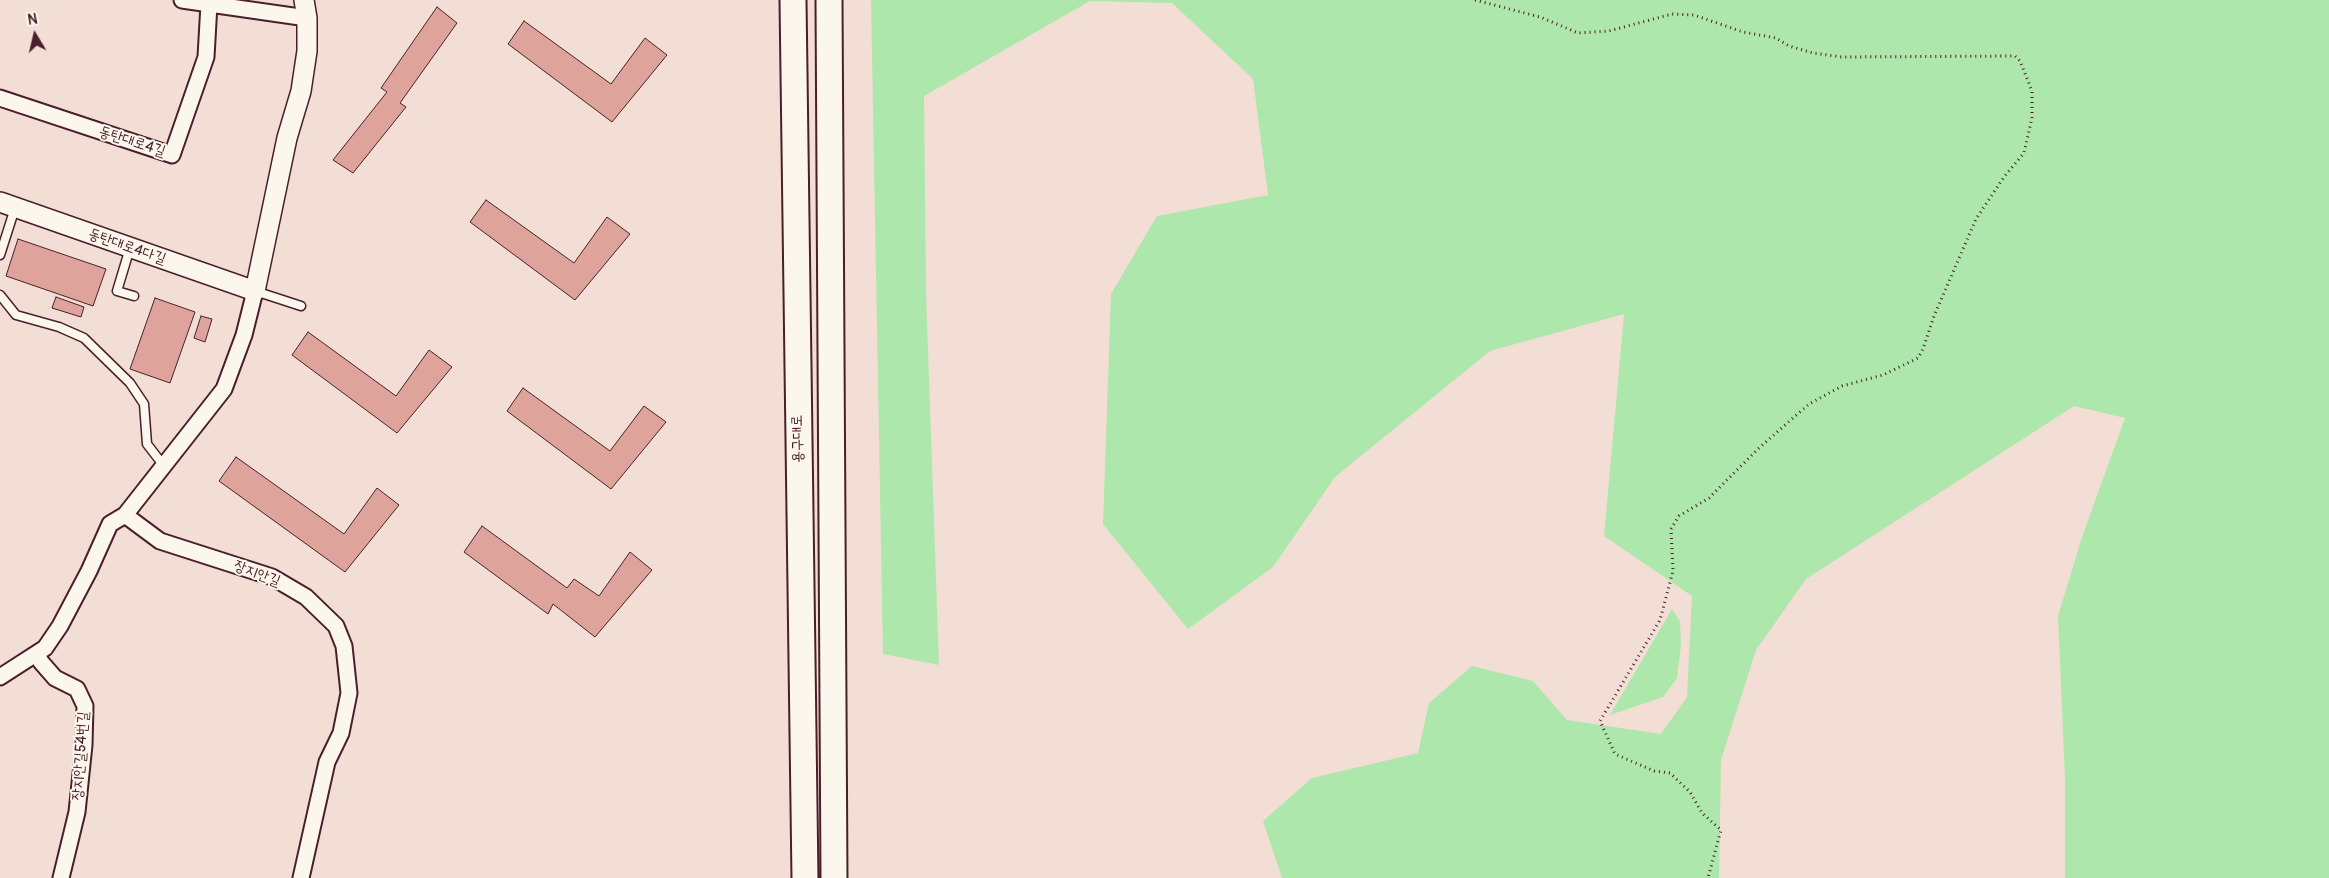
<!DOCTYPE html>
<html>
<head>
<meta charset="utf-8">
<style>
	body { margin:0 }
	#map { position:relative; width:2329px; height:878px; overflow:hidden; background:#f2ded4; font-family:Pangolin,sans-serif }
	canvas { display:block }
	.north { position:absolute; left:10px; top:10px; width:50px; height:50px; -webkit-text-stroke:4px #fbf7ec; paint-order:stroke; rotate:351deg; font-size:14px; font-weight:700; line-height:20px; text-align:center; color:#4a1f2b }
	.north::after { content:''; display:block; margin:auto; width:18px; height:22px; background:#4a1f2b; clip-path:polygon(50% 0,100% 100%,50% 72%,0 100%) }
</style>
</head>
<body>
<div id="map">
<canvas width="2329" height="878"></canvas>
<div class="north">N</div>
</div>
<script>
const context = document.querySelector('canvas').getContext('2d');
context.lineJoin = 'round';
function paint(path, color) { context.fillStyle = color; context.fill(path, 'evenodd'); }
const toPath = rows => new Path2D(rows.map(r => 'M' + r).join(''));
function stroke(path, color, width, dash) { context.strokeStyle = color; context.lineWidth = width; context.lineCap = dash ? 'butt' : 'round'; context.setLineDash(dash || []); context.stroke(path); }
function write(font, color, halo, rows, align = 'center') {
  context.font = font + ' Pangolin,"Poor Story",sans-serif'; context.lineWidth = 4; context.setLineDash([]); context.textBaseline = 'middle'; context.strokeStyle = halo; context.fillStyle = color; for (const [text, x, y, turn = 0] of rows) {
    context.save(); context.translate(x, y); context.rotate((+turn || 0) * Math.PI / 180); context.textAlign = isNaN(turn) ? turn : align; if (halo) context.strokeText(text, 0, 0); context.fillText(text, 0, 0); context.restore();
  }
}
paint(toPath([
	[871,0,2329,0,2329,878,2065,878,2065,779,2058,616,2082,537,2125,418,2074,406,1806,579,1756,650,1721,760,1719,878,1282,878,1263,821,1312,778,1418,753,1429,703,1472,666,1533,681,1567,720,1661,734,1687,697,1692,596,1604,536,1624,314,1490,351,1335,477,1273,567,1188,629,1103,524,1111,294,1157,216,1268,195,1253,79,1172,3,1090,1,924,96,926,293,939,665,883,654],
	[1672,609,1680,621,1681,645,1677,678,1663,697,1610,715]
]), '#aee7ab');
const building = toPath([
	[437,7,457,23,400,103,406,107,353,173,333,160,387,92,381,88,437,7],
	[524,21,611,84,645,38,667,55,612,122,508,44,524,21],
	[486,200,574,263,607,217,630,234,575,300,470,222,486,200],
	[18,239,106,269,93,306,6,276,18,239],
	[56,297,84,307,81,317,52,308,56,297],
	[155,298,195,312,170,383,130,369,155,298],
	[201,316,212,319,205,342,194,338,201,316],
	[308,332,396,396,429,350,452,367,397,433,292,355,308,332],
	[523,388,610,451,644,406,666,422,611,489,507,411,523,388],
	[236,457,344,534,377,488,399,505,345,572,219,481,236,457],
	[482,526,567,588,574,579,599,596,630,552,652,570,595,637,553,604,548,614,464,552,482,526]
]);
paint(building, '#dea49c');
stroke(building, '#4a1f2b', 1);
const service = toPath([
	[130,248,117,291,134,296],
	[0,255,15,208],
	[255,291,301,306],
	[0,295,16,315,59,327,84,338,130,383,144,404,147,444,164,466]
]);
const minor = toPath([
	[182,0,307,18],
	[0,98,172,155,206,57,209,4],
	[125,515,224,389,244,335,255,291],
	[37,653,41,662,55,678,77,689,85,706,84,745,77,812,61,878],
	[0,677,45,648,60,626,89,571,110,524,125,515,160,541,272,577,306,597,336,626,344,646,349,693,341,733,327,762,301,878]
]);
const tertiary = toPath([
	[0,202,255,291,287,138,301,91,307,51,307,18,304,0]
]);
const trunk = toPath([
	[793,0,805,878],
	[829,0,834,878]
]);
stroke(service, '#4a1f2b', 11);
stroke(minor, '#4a1f2b', 19);
stroke(tertiary, '#4a1f2b', 22);
stroke(trunk, '#4a1f2b', 29);
stroke(toPath([
	[1475,0,1540,17,1578,33,1609,31,1672,14,1694,15,1743,32,1776,38,1789,46,1813,53,1842,57,2015,56,2020,61,2032,91,2032,118,2024,153,2004,177,1976,219,1934,316,1923,349,1918,358,1883,375,1842,386,1809,404,1759,448,1709,498,1679,516,1671,529,1673,571,1660,620,1600,721,1615,754,1654,771,1670,773,1690,792,1702,813,1721,830,1708,878]
]), '#4a1f2b', 3, [1, 4]);
stroke(service, '#fbf7ec', 8);
stroke(minor, '#fbf7ec', 15);
stroke(tertiary, '#fbf7ec', 19);
stroke(trunk, '#fbf7ec', 25);
write('15px', '#4a1f2b', '#fbf7ec', [
	["동탄대로4길",132,142,18],
	["동탄대로4다길",127,247,19],
	["용구대로",798,439,-91],
	["장지안길",257,574,21],
	["장지안길54번길",81,756,-86]
]);
</script>
</body>
</html>
